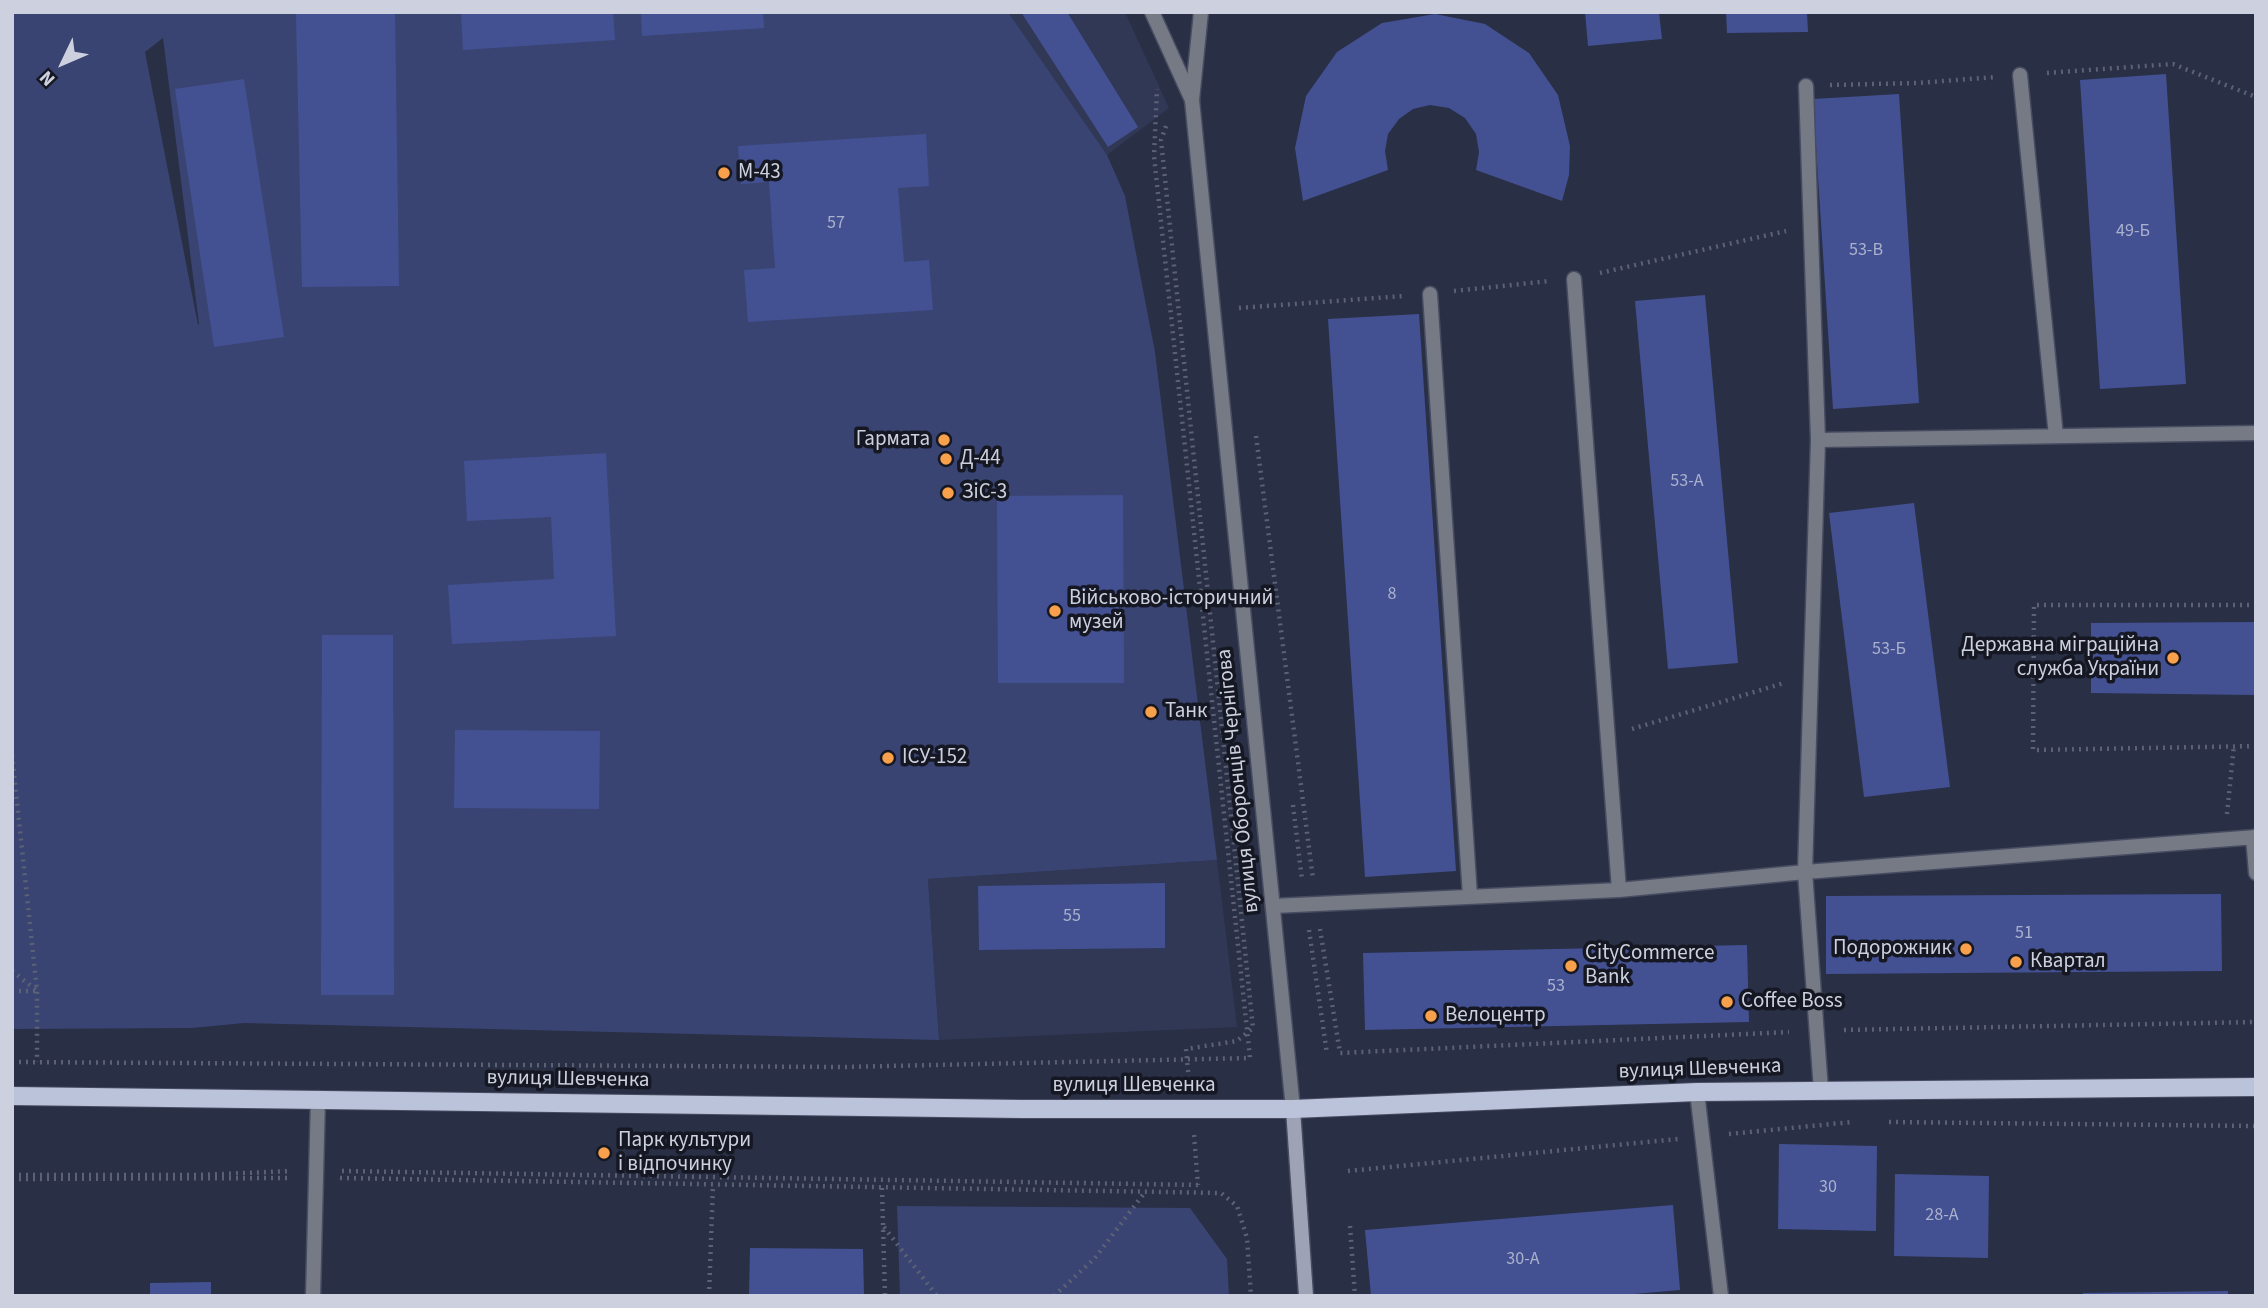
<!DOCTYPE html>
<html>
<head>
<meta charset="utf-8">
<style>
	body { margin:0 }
	#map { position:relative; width:2268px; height:1308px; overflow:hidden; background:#292f45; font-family:"Source Sans 3",sans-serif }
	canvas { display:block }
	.frame { position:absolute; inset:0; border:14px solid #cdd1df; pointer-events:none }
	.north { position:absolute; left:28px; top:28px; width:70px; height:70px; -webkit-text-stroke:5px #151822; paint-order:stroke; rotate:226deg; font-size:19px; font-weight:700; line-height:28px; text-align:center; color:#cdd1df }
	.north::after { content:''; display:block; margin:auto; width:24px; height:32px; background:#cdd1df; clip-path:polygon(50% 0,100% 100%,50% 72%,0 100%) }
</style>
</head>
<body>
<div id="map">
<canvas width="2268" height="1308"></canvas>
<div class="frame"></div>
<div class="north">N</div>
</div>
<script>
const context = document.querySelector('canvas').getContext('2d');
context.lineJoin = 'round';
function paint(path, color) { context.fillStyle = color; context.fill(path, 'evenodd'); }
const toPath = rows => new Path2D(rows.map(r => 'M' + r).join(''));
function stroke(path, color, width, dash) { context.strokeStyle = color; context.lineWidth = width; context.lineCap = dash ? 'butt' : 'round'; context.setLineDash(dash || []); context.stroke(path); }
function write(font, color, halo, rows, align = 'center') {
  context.font = font + ' "Source Sans 3",sans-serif'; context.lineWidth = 7; context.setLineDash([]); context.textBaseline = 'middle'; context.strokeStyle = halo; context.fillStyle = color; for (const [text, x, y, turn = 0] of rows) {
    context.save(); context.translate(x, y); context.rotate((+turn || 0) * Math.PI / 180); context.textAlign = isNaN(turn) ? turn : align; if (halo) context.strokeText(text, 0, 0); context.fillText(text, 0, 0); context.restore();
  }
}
paint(toPath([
	[1008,12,1125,12,1169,108,1107,155],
	[1217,860,1237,1027,939,1040,928,879]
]), '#313855');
paint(toPath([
	[12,12,1008,12,1107,155,1125,196,1155,352,1217,860,928,879,939,1040,244,1023,192,1028,12,1029],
	[163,38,199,324,198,325,145,52],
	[897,1206,1190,1208,1227,1259,1229,1296,900,1296]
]), '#394472');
paint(toPath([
	[395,12,399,286,302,287,296,14],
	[461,12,613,12,615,40,463,50],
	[641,12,763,12,764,28,642,36],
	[1021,12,1067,12,1138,127,1108,147],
	[1585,12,1659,12,1662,39,1588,46],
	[1726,12,1807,12,1808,32,1727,33],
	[1435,14,1485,24,1529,53,1558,95,1570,146,1569,175,1562,201,1476,170,1479,152,1476,134,1465,118,1449,108,1430,105,1413,109,1399,119,1388,134,1385,151,1388,170,1303,201,1295,148,1306,96,1337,52,1382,23],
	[2166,74,2186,384,2100,389,2080,80],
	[244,79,284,337,214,347,175,89],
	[1899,94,1919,403,1833,409,1813,99],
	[926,134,929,186,898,188,904,262,929,260,933,310,748,322,744,270,775,268,769,182,741,184,738,146],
	[1705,295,1738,663,1668,669,1635,301],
	[1419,314,1456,871,1365,877,1328,319],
	[606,453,616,636,452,644,448,585,554,579,551,517,467,521,464,461],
	[1123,495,1124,683,998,683,997,496],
	[1914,503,1950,787,1864,797,1829,513],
	[2256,622,2256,695,2091,693,2091,623],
	[322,635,393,635,394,995,321,995],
	[455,730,600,731,599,809,454,808],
	[1165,883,1165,948,979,950,978,886],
	[2221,894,2222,971,1826,974,1826,896],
	[1747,945,1749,1022,1365,1030,1363,953],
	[1779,1144,1877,1146,1876,1231,1778,1229],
	[1895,1174,1989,1176,1988,1258,1894,1256],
	[1673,1205,1680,1290,1611,1296,1371,1296,1365,1230],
	[750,1248,863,1249,864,1296,749,1296],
	[211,1282,211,1296,150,1296,150,1283],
	[2228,1291,2228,1296,2083,1296,2083,1293]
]), '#435193');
const lane = toPath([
	[1152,12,1192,100],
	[2020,75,2056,436],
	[1806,86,1818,440,1805,872,2256,837],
	[1574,279,1619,890],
	[1430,294,1470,896],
	[1818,440,2256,433],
	[2253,837,2256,873],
	[1273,906,1619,890,1805,872,1821,1090],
	[1697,1092,1721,1296]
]);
const street = toPath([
	[1201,12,1192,100,1293,1109],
	[313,1296,318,1098]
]);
const secondary = toPath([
	[1293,1109,1306,1296]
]);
const primary = toPath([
	[12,1096,1022,1109,1293,1109,1697,1092,2256,1087]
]);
stroke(lane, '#474c61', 17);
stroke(street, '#474c61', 17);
stroke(secondary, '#474c61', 17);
stroke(primary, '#474c61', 20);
stroke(toPath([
	[2047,73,2173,64,2256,97],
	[1830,85,1917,83,1996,77],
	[1166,126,1161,140,1253,1028,1237,1041,1186,1049,1189,1081],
	[1600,273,1786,231],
	[1454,291,1550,281],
	[1239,308,1404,296],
	[1256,436,1313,879],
	[2256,605,2034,605,2033,750,2256,746],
	[1632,729,1784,683],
	[12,755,37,991,37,1062],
	[1293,805,1302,880],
	[2227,814,2234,745],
	[1320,929,1340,1053,1789,1032],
	[1309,930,1327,1054],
	[12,971,36,990],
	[12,991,36,991],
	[1844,1030,2256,1022],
	[12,1062,843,1067,1250,1058,1154,156,1157,89],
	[1889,1122,2256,1126],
	[1729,1134,1852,1122],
	[1194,1135,1198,1185],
	[342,1171,1201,1185],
	[1348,1171,1678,1139],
	[12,1175,198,1175,291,1171],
	[340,1178,1221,1193,1237,1206,1247,1238,1251,1296],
	[12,1179,289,1178],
	[882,1188,885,1296],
	[1350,1226,1355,1296],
	[884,1227,937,1296],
	[709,1296,713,1185],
	[1054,1296,1095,1258,1145,1192]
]), '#5c6175', 4.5, [2, 5]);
stroke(lane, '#767a85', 14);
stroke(street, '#767a85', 14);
stroke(secondary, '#9da3b5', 14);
stroke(primary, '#bbc3da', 18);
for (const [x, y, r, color] of [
	[724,173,7,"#f8a04b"],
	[944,440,7,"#f8a04b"],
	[946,459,7,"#f8a04b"],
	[948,493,7,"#f8a04b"],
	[1055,611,7,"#f8a04b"],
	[2173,658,7,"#f8a04b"],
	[1151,712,7,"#f8a04b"],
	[888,758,7,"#f8a04b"],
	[1966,949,7,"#f8a04b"],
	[2016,962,7,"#f8a04b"],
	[1571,966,7,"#f8a04b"],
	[1727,1002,7,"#f8a04b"],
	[1431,1016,7,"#f8a04b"],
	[604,1153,7,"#f8a04b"]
]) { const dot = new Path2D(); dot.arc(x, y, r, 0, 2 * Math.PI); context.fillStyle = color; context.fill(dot); stroke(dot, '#151822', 2.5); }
write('18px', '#aab1cc', null, [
	["57",836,224],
	["49-Б",2133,232],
	["53-В",1866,251],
	["53-А",1687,482],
	["8",1392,595],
	["53-Б",1889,650],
	["55",1072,917],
	["51",2024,934],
	["53",1556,987],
	["30",1828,1188],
	["28-А",1942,1216],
	["30-А",1523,1260]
]);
write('21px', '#cdd1df', '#151822', [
	["М-43",738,173],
	["Гармата",930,440,"right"],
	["Д-44",960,459],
	["ЗіС-3",962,493],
	["Військово-історичний",1069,599],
	["музей",1069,623],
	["Державна міграційна",2159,646,"right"],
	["служба України",2159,670,"right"],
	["Танк",1165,712],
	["ІСУ-152",902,758],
	["Подорожник",1952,949,"right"],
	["CityCommerce",1585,954],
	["Bank",1585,978],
	["Квартал",2030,962],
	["Coffee Boss",1741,1002],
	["Велоцентр",1445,1016],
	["Парк культури",618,1141],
	["і відпочинку",618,1165]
], 'left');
write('21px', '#cdd1df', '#151822', [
	["вулиця Оборонців Чернігова",1239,781,-96],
	["вулиця Шевченка",1700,1070,-2],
	["вулиця Шевченка",568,1080,1],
	["вулиця Шевченка",1134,1086]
]);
</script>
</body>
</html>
